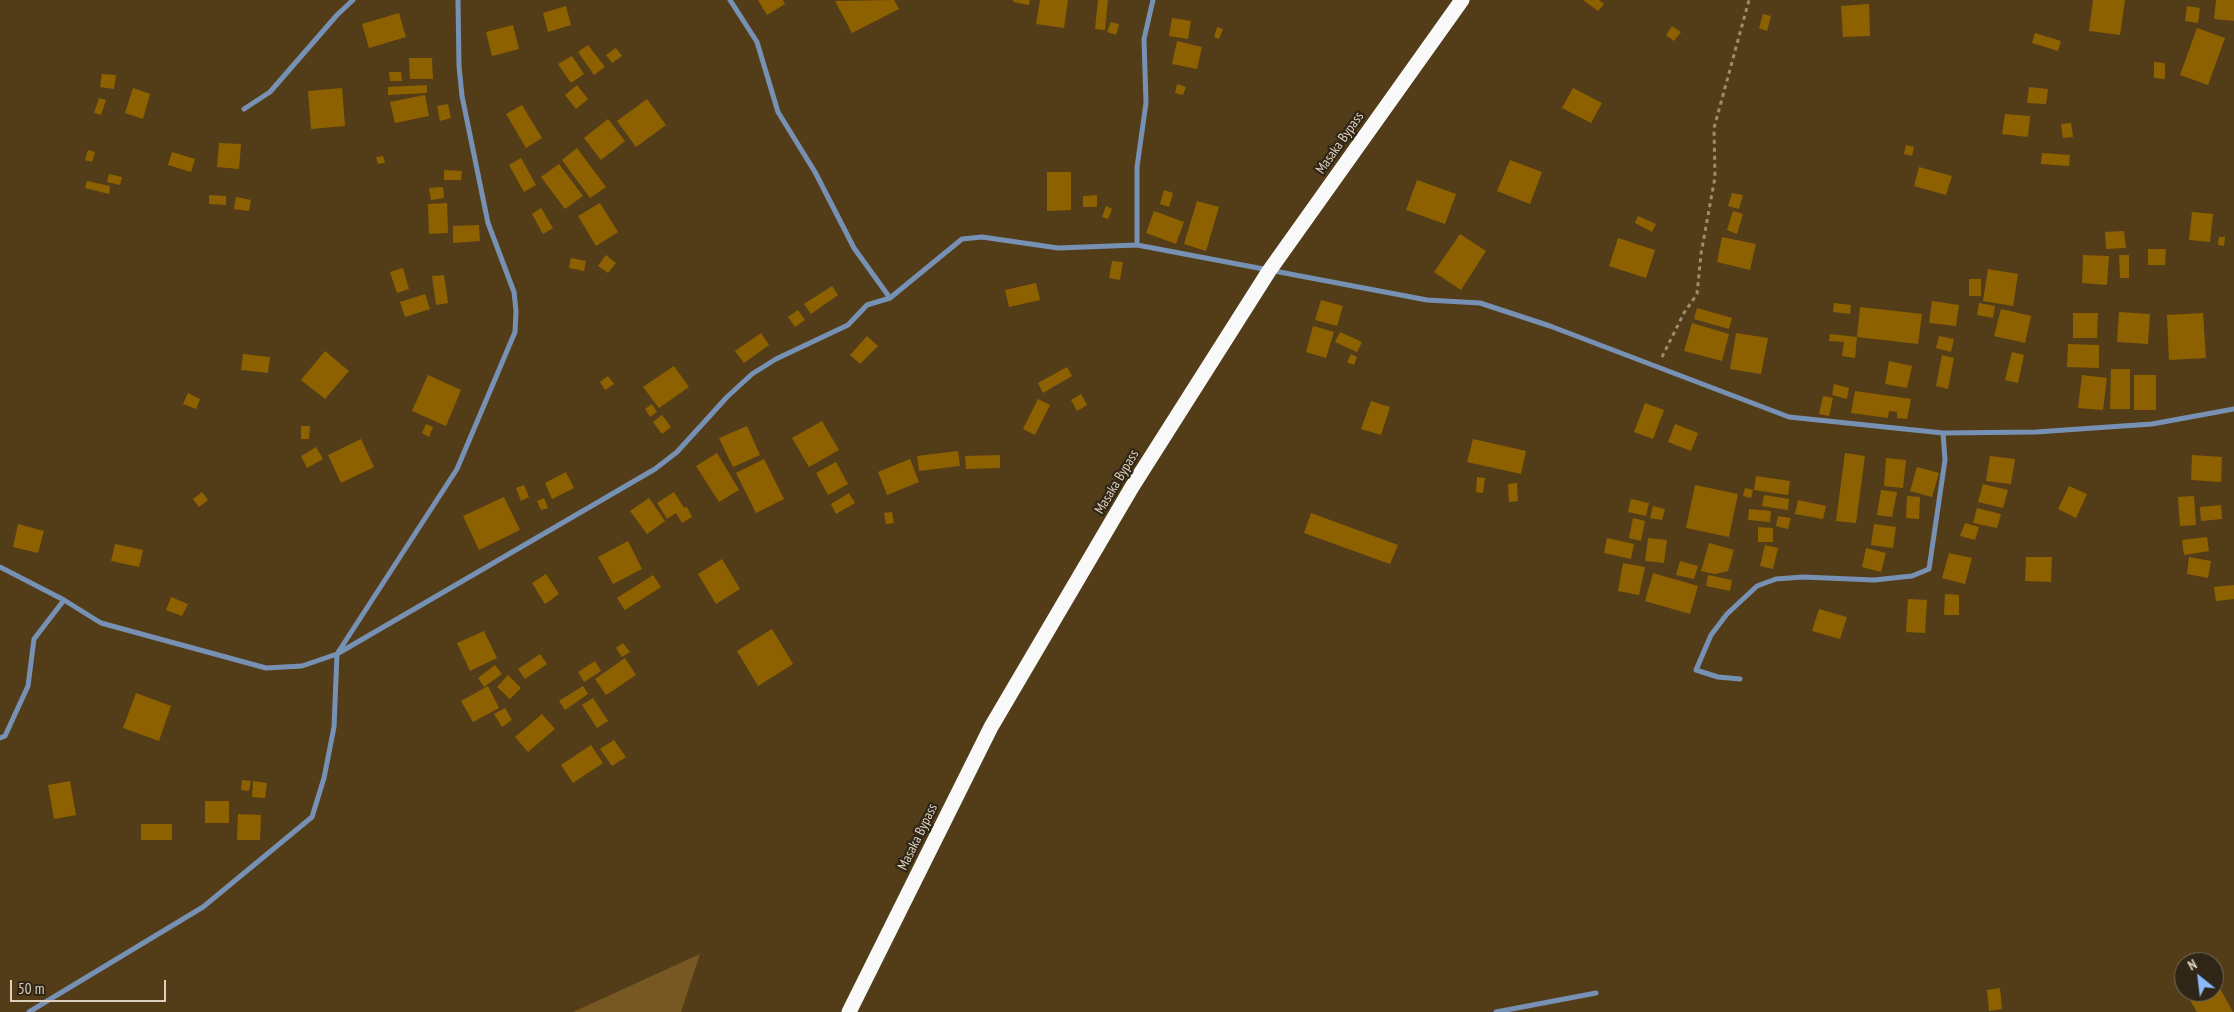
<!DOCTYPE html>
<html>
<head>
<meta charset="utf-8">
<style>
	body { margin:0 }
	#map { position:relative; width:2234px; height:1012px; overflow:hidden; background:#533d19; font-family:"PT Sans Narrow",sans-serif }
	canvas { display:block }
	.north { position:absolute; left:2174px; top:952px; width:50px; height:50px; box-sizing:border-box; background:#302617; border:1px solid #756a59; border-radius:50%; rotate:331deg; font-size:14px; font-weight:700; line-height:20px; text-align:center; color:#ddd0bc }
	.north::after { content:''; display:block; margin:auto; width:18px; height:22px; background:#8bbafc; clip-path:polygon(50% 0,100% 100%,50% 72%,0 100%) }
	.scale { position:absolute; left:10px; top:980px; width:156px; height:22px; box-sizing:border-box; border:2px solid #ddd0bc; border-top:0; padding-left:6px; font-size:15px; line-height:18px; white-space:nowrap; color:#ddd0bc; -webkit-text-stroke:4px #302617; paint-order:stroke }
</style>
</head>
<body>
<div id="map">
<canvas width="2234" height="1012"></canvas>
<div class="north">N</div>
<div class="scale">50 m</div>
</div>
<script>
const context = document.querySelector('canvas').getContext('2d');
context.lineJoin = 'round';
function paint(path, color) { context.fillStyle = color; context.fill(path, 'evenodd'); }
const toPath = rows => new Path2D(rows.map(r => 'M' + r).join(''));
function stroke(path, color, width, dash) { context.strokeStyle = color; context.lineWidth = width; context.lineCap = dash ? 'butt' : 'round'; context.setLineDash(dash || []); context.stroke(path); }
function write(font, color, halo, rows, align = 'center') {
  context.font = font + ' "PT Sans Narrow",sans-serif'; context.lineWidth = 4.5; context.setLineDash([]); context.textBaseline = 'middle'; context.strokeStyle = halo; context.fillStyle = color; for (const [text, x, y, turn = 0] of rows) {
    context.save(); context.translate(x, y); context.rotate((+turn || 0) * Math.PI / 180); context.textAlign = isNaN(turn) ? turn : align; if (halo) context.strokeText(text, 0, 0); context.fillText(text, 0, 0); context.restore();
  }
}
paint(toPath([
	[700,954,681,1012,573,1012]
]), '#775722');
paint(toPath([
	[758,0,783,0,785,4,767,15],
	[894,0,899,9,852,33,835,1],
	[1013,0,1030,0,1029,5,1013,2],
	[1040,0,1068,0,1064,28,1036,24],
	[1098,0,1108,0,1105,30,1095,29],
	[1583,0,1599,0,1604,4,1598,11],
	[2093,0,2125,0,2120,35,2089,31],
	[2216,0,2234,0,2234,21,2214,19],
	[1869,4,1870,36,1843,37,1841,6],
	[566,6,571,25,548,32,543,13],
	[2187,6,2200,8,2198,23,2185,21],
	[399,13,406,37,369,48,362,24],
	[1763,14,1771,16,1767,31,1759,28],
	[1172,18,1191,21,1188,39,1169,36],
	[1111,22,1119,24,1116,35,1107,32],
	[513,25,519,49,492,56,486,32],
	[1672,26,1681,32,1674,41,1666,35],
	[1217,27,1223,29,1219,39,1214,37],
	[2197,28,2225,38,2208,85,2180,75],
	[2035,33,2061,41,2058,51,2032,43],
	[1177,41,1202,47,1197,69,1172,64],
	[588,45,605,67,594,75,578,52],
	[616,48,622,56,612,63,606,55],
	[572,56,584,74,571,83,558,64],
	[409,58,432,58,433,79,410,79],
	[2154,62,2165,63,2165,79,2154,78],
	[389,72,401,72,402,81,390,81],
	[102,74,116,75,114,89,100,87],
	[1177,84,1186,87,1183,95,1175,93],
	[427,85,427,93,388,95,388,87],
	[577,85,588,99,576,109,565,95],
	[2029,87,2048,89,2046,104,2027,103],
	[133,88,150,94,143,119,125,113],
	[342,88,345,126,311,129,308,91],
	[1573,88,1602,103,1591,123,1562,108],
	[425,95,429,116,395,123,390,102],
	[99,98,106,100,101,115,94,113],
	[647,99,666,125,636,147,617,121],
	[448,104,451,118,440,121,437,106],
	[522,105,542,138,526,148,506,114],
	[2005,114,2030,116,2028,137,2002,134],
	[608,119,625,141,601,160,584,138],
	[2071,123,2073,137,2063,138,2061,124],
	[219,143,241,144,239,169,217,167],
	[1906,145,1914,147,1912,156,1904,154],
	[577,148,606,187,590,198,562,160],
	[88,150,95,152,92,162,85,160],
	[172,152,195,159,191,172,168,165],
	[2042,153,2070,155,2069,166,2041,164],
	[383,156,385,163,378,164,376,157],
	[521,158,536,185,524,192,509,165],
	[1510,160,1542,172,1530,204,1497,191],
	[559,164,583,196,565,209,541,177],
	[1919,167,1952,176,1946,195,1914,186],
	[444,170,462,171,461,180,444,180],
	[1047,172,1071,172,1071,210,1047,211],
	[109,174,122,177,120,185,107,182],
	[1417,180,1456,194,1445,224,1406,210],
	[87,181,110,186,109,194,85,188],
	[443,187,444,198,431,200,429,188],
	[1164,190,1173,193,1169,207,1160,204],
	[1732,193,1743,195,1739,209,1728,206],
	[209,195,226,196,226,205,209,204],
	[1097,195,1097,207,1083,207,1083,196],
	[236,197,251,200,249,211,234,209],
	[1197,201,1219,207,1206,251,1184,244],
	[447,203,448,233,429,234,428,204],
	[600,203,618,232,596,246,578,216],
	[1106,206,1112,209,1108,219,1102,217],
	[541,208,553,228,543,234,532,214],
	[1154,211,1184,222,1176,244,1146,233],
	[1733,211,1743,214,1737,234,1727,230],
	[2192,212,2213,214,2210,242,2189,240],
	[1638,216,1656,224,1652,232,1635,223],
	[479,225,480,241,453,243,453,226],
	[2124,231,2126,248,2106,249,2105,232],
	[1460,234,1486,251,1461,290,1434,272],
	[1722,237,1756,244,1750,270,1717,262],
	[2219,237,2225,237,2224,246,2218,245],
	[1618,238,1655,250,1646,278,1609,266],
	[2148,249,2166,249,2165,265,2148,265],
	[606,255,616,263,608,273,598,266],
	[2083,255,2109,256,2107,285,2082,283],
	[2119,255,2129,255,2129,278,2120,278],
	[571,258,586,261,584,271,569,268],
	[1112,261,1123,262,1120,280,1109,278],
	[403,268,409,289,397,293,390,272],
	[1988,269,2018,274,2013,306,1983,301],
	[444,275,448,303,436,305,432,276],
	[1969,279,1981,279,1981,296,1969,296],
	[1036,283,1040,300,1009,307,1005,290],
	[832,286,838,295,811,314,804,304],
	[425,294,430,309,405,317,400,302],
	[1321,300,1343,306,1337,326,1315,320],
	[1932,301,1959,305,1956,326,1929,323],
	[1834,303,1851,305,1850,314,1833,312],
	[1979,303,1995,306,1993,318,1977,315],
	[1860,307,1922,314,1918,344,1857,337],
	[1697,308,1732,318,1729,329,1694,319],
	[2001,309,2031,316,2025,343,1994,336],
	[798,310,805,320,795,327,788,317],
	[2119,312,2150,314,2148,344,2117,342],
	[2073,313,2098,313,2097,338,2073,338],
	[2203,313,2206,358,2169,360,2167,315],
	[1692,323,1729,334,1722,361,1684,351],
	[1313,326,1334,332,1326,358,1306,352],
	[1340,332,1362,342,1357,352,1335,342],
	[761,333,769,345,744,363,735,351],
	[1736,333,1768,338,1761,374,1730,369],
	[1830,334,1857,337,1855,358,1842,356,1844,342,1829,341],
	[867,336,878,346,860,364,850,355],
	[1939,336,1954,339,1951,352,1936,348],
	[2068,344,2099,345,2099,368,2067,367],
	[325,351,349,371,325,399,301,380],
	[2012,352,2024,355,2018,383,2005,380],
	[243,354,270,357,268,373,241,370],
	[1351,354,1357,357,1354,365,1347,362],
	[1942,355,1954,358,1948,389,1936,386],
	[1889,361,1912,366,1907,388,1885,384],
	[674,366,689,387,659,408,643,387],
	[1067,367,1072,376,1043,393,1038,383],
	[2111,369,2130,369,2130,409,2110,409],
	[428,375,461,390,446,426,412,411],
	[2082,375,2107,378,2103,410,2078,408],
	[2134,375,2156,375,2156,410,2134,410],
	[608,376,614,384,605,390,600,382],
	[1834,384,1849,388,1847,399,1832,395],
	[1855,391,1911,399,1907,419,1897,418,1897,412,1889,411,1888,418,1851,413],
	[188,393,200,399,196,409,183,404],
	[1081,394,1087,405,1077,411,1071,400],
	[1823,396,1833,398,1829,416,1819,414],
	[1038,399,1050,405,1035,435,1023,429],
	[1371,401,1390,407,1381,435,1361,429],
	[1645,403,1664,410,1653,439,1634,432],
	[652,404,657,412,650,417,645,409],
	[662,415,671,427,662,434,653,422],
	[822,421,839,450,809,467,792,438],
	[426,424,433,427,429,437,422,433],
	[1675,424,1698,433,1691,451,1668,442],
	[301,426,310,426,309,439,301,439],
	[747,426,760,455,733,467,719,438],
	[361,439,374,467,341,483,328,455],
	[1473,439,1526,451,1521,474,1467,462],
	[316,447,323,459,307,468,301,456],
	[958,451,960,466,919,471,917,456],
	[717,453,739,490,719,502,696,466],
	[1845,453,1865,456,1856,523,1836,521],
	[1000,455,1000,468,966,469,965,456],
	[2192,455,2222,457,2221,482,2191,480],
	[1990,456,2015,459,2011,484,1986,481],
	[1886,458,1906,460,1903,488,1884,486],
	[764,459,784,499,756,513,736,473],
	[910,459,919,482,887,495,878,472],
	[836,462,848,484,828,495,816,473],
	[1917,467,1939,473,1932,497,1910,491],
	[566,472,574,488,552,499,545,483],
	[1756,476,1790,481,1788,495,1754,490],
	[1477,477,1485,478,1483,493,1476,492],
	[1517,483,1518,501,1509,502,1508,484],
	[1983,484,2008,490,2003,508,1978,502],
	[524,485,529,497,521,501,516,488],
	[1695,485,1738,494,1729,537,1686,528],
	[2069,486,2087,494,2076,518,2058,509],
	[1745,488,1753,490,1751,498,1743,496],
	[1881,490,1897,492,1892,517,1877,515],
	[202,492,208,500,199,507,193,499],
	[674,492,684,508,687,507,692,517,682,523,676,513,667,519,657,503],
	[849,493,855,503,836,514,831,504],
	[1764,495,1789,499,1788,510,1762,506],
	[1907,496,1920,497,1919,519,1906,518],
	[2194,496,2196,525,2180,526,2178,497],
	[504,497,520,530,479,550,463,516],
	[544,498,548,508,541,510,537,501],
	[649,498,665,521,647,534,630,511],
	[1631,499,1649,503,1646,516,1628,512],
	[1798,500,1826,506,1823,519,1795,514],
	[2221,505,2222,519,2201,521,2200,507],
	[1653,506,1665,509,1662,520,1650,518],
	[1977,508,2001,514,1997,528,1973,523],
	[1749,509,1771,511,1770,522,1748,520],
	[892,512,894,523,886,524,884,513],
	[1311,513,1398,545,1390,564,1304,533],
	[1778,516,1791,518,1788,529,1776,526],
	[1633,518,1645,521,1641,541,1629,538],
	[1965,523,1979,527,1975,540,1960,536],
	[18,524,44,531,38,553,13,547],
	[1874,524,1896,527,1893,548,1871,545],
	[1758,527,1773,528,1773,542,1758,542],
	[2207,537,2209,551,2184,555,2182,540],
	[1607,538,1634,544,1631,559,1604,553],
	[1648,538,1667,540,1664,563,1645,561],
	[628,541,642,569,613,584,598,557],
	[1709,543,1734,550,1728,571,1715,574,1701,571],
	[115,544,143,550,139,567,111,561],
	[1765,545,1778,548,1773,569,1760,566],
	[1866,548,1886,553,1881,572,1862,567],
	[1949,553,1972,558,1965,584,1942,578],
	[2026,557,2052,557,2051,582,2025,581],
	[2189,557,2211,561,2208,578,2187,574],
	[722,559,740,589,716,604,698,574],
	[1680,561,1698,566,1694,579,1676,575],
	[1623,563,1645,567,1639,595,1618,591],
	[1653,573,1698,586,1690,614,1645,601],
	[546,574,559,594,545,604,532,583],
	[653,575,661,587,625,610,617,598],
	[1708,575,1732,580,1730,591,1706,586],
	[2234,585,2234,599,2216,601,2214,587],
	[1945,594,1959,595,1959,615,1944,615],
	[171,597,188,604,182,616,166,610],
	[1908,599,1927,600,1925,633,1906,632],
	[1819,609,1847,617,1840,639,1812,631],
	[772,629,793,664,758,686,737,651],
	[484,631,497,658,470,671,457,643],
	[623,643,630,652,622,657,616,648],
	[540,654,547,664,525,679,518,669],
	[625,658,636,675,606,695,595,679],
	[595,661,601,671,584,682,578,672],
	[495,665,502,674,484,687,478,678],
	[508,675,521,688,510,699,497,687],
	[488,686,499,708,473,722,461,701],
	[583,686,588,694,565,710,559,701],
	[136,693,171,706,159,741,123,728],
	[593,698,608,721,597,728,582,705],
	[505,708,512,720,502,727,494,714],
	[542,714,555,729,528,752,515,737],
	[614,740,626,757,612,766,600,749],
	[591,745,603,763,573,783,561,765],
	[242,780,251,781,249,791,241,790],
	[70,781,76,815,54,819,48,785],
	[253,781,267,783,265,798,252,797],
	[205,801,229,801,229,823,205,823],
	[238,814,261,815,260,840,237,840],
	[141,824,172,824,172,840,141,840],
	[2218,985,2233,1012,2197,1012,2190,1000,2205,992,2214,992,2214,987],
	[2000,988,2002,1009,1989,1011,1987,990]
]), '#8e6100');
stroke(toPath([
	[1662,357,1684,313,1697,294,1701,254,1715,177,1714,128,1749,0]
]), '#9d8c71', 3, [4, 4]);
stroke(toPath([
	[730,0,757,42,778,112,815,172,854,248,890,298],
	[244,109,270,92,337,15,353,0],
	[1137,245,1137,167,1146,103,1144,39,1153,0],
	[0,567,64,600],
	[1740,679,1718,677,1696,670,1711,635,1727,614,1757,586,1776,579,1803,577,1874,580,1912,576,1929,569,1945,460,1943,433],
	[0,738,5,736,28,686,34,639,64,600,101,623,266,668,302,666,337,654,655,469,677,452,727,397,752,374,776,359,848,325,867,305,890,298,962,239,982,237,1058,248,1137,245,1427,300,1480,303,1550,326,1789,417,1943,433,2036,432,2152,424,2234,409],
	[29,1012,203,907,312,817,324,778,334,727,337,654,457,469,515,332,516,311,514,292,488,223,462,96,459,66,458,0],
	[1496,1012,1596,993]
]), '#7791b5', 5);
stroke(toPath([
	[849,1012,991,727,1132,487,1269,271,1462,0]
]), '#f9f9f9', 15);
write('14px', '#ddd0bc', '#302617', [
	["Masaka Bypass",1340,143,-55],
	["Masaka Bypass",1117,482,-59],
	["Masaka Bypass",918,837,-64]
]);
</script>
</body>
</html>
